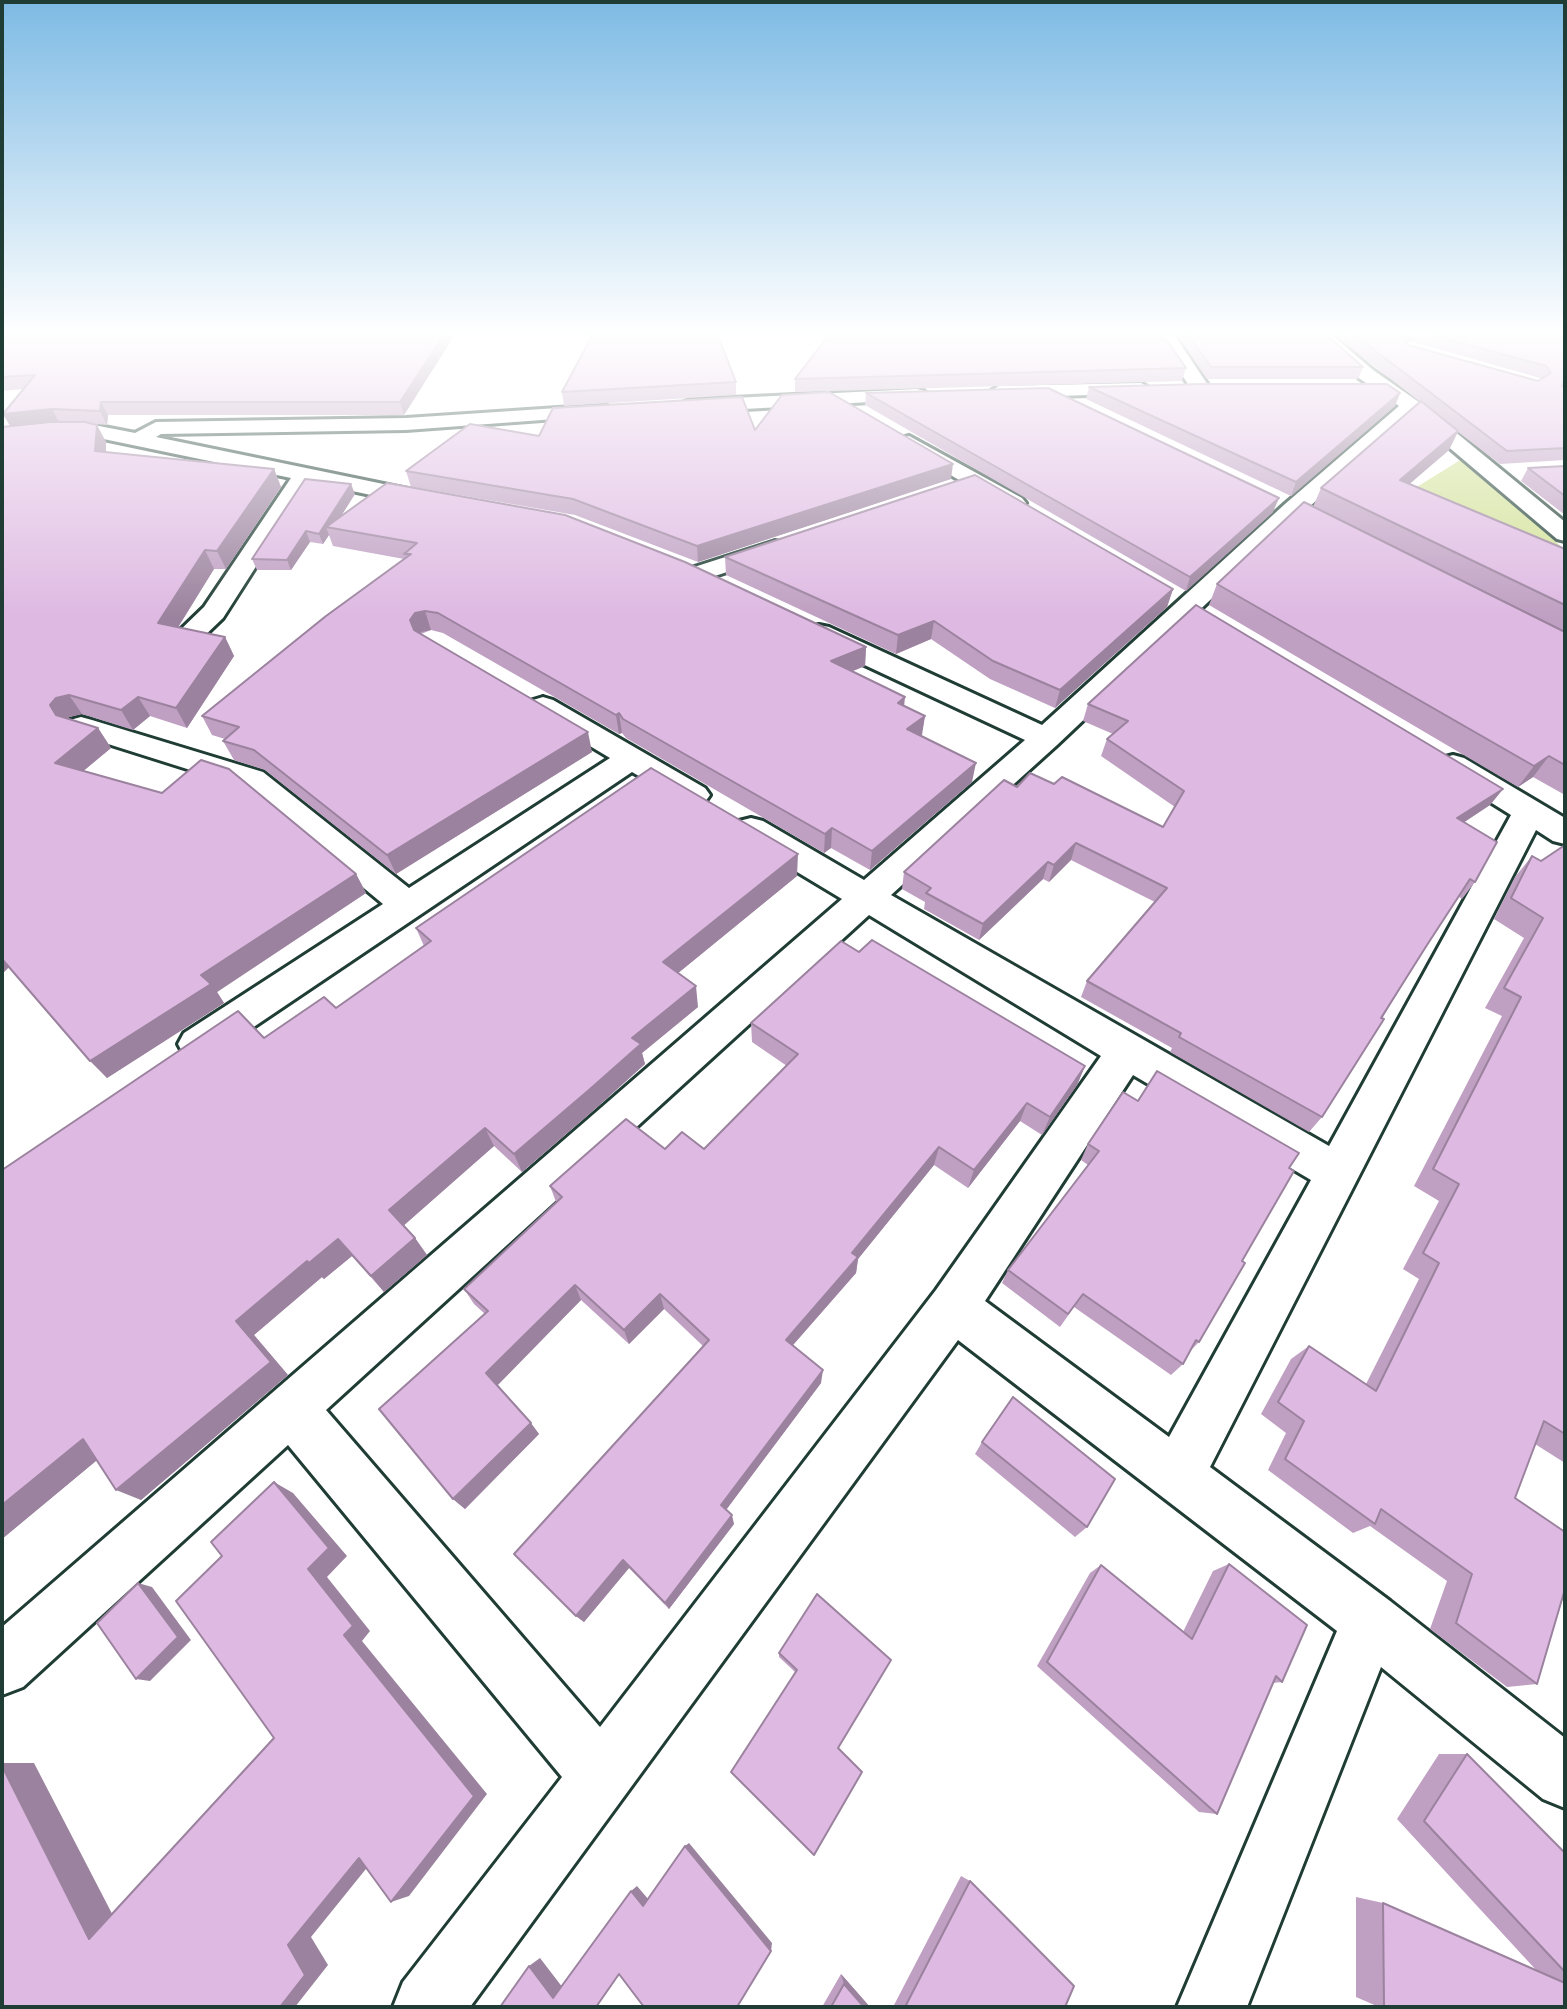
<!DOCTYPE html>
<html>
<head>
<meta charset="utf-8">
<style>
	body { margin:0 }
	#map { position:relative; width:1567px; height:2009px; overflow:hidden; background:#fff; font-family:"Comic Neue",sans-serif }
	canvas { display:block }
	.frame { position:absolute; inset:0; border:4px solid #1f3d34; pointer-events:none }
</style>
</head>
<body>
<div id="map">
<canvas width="1567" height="2009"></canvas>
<div class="frame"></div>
</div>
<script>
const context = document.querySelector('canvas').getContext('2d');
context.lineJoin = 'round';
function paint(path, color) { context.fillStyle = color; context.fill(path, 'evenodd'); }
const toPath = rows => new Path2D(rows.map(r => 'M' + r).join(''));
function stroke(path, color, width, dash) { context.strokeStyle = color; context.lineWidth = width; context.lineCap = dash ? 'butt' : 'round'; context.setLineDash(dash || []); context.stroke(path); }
paint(toPath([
	[1462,459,1565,550,1399,498]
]), '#d0e094');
const minor = toPath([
	[1157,336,1175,336,1210,388,1207,392,1193,392,1157,336],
	[1314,336,1333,336,1373,370,1419,402,1565,522,1565,541,1557,539,1412,416,1301,514,1057,745,891,895,1329,1146,1511,815,1442,772,1437,765,1442,758,1453,755,1464,758,1565,818,1565,844,1553,841,1536,830,1210,1467,1390,1601,1565,1738,1565,1808,1543,1799,1381,1667,1247,2007,1177,2007,1337,1631,958,1340,470,2007,393,2007,403,1982,562,1777,288,1445,23,1687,2,1695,2,1627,842,899,739,837,734,829,739,821,751,818,763,821,864,880,1025,740,809,639,805,633,809,627,819,625,829,627,1042,725,1285,504,1399,406,1359,378,1314,336],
	[869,915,1101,1056,936,1290,600,1727,326,1410,869,915],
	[1133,1075,1311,1180,1169,1437,985,1301,1133,1075],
	[1141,383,1151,389,1148,393,999,398,989,392,999,386,1141,383],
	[917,389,924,391,927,395,924,399,691,412,684,410,681,406,684,402,691,400,917,389],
	[603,405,610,407,613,411,610,415,406,430,161,434,156,437,427,493,435,495,438,500,435,505,427,507,310,482,223,618,199,641,189,643,179,641,175,635,204,607,291,478,94,437,59,437,2,443,2,431,59,425,94,425,135,433,156,422,406,418,603,405],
	[909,436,1022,498,1026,503,1022,508,1006,508,902,446,898,442,902,438,909,436],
	[775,541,784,543,787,548,784,553,697,582,688,579,684,574,688,569,775,541],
	[543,697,553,700,705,788,710,795,705,802,694,806,683,802,632,772,212,1055,198,1060,184,1055,178,1044,184,1033,383,904,241,786,70,732,66,726,70,720,81,717,92,720,263,772,409,888,610,758,533,712,528,706,533,700,543,697]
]);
stroke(minor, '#1f3d34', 6);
paint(minor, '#fff');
paint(toPath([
	[2,336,454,336,404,415,108,415,107,425,95,424,106,442,106,452,274,469,281,487,226,569,214,569,178,627,225,637,234,656,187,728,150,716,133,730,82,714,69,717,68,719,98,728,111,748,83,771,356,874,366,893,217,992,224,1003,107,1078,9,967,2,974,2,427,10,426,3,414,23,389,2,391],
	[1178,336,1328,336,1363,367,1358,379,1207,379],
	[1336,336,1565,336,1565,381,1564,381,1562,386,1565,388,1565,460,1500,464,1458,432,1449,450,1409,484,1565,549,1565,795,1533,777,1518,787,1209,605,1217,584,1313,507,1321,488,1420,402],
	[1410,341,1540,378,1541,380,1538,381,1408,345,1407,343],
	[1186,368,1182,381,795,392,795,379],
	[736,382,736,395,564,406,562,392],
	[1089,387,1400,393,1395,406,1291,496,1086,399],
	[866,393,1273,512,1186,591,865,405],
	[755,430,951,479,698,562,575,515,413,487,866,647,865,666,853,671,904,706,925,716,921,736,972,782,870,870,831,848,824,853,626,738,622,733,619,734,443,633,431,630,421,634,592,752,396,874,265,770,234,760,223,741,225,739,212,735,202,716,404,559,333,546,329,535,323,544,310,542,291,570,257,570,252,559,355,494,340,517,411,487,406,471,539,436],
	[1565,466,1565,515,1521,481,1528,468],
	[725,557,1173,589,1167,607,1055,708,990,679,931,639,896,654,726,575],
	[1088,704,1503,789,1490,805,1464,822,1475,882,1462,899,1458,896,1427,945,1322,1117,1309,1132,1170,1052,1172,1048,1081,997,1087,981,1155,902,1071,860,1049,882,1043,879,979,940,924,909,925,902,902,889,904,872,1017,787,1054,784,1163,827,1175,807,1101,756,1107,739,1113,734,1083,721],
	[1565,845,1565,1463,1535,1444,1515,1498,1565,1532,1565,1602,1562,1600,1537,1684,1507,1687,1430,1629,1447,1581,1370,1526,1353,1533,1268,1470,1286,1433,1261,1414,1291,1359,1309,1346,1366,1384,1419,1279,1403,1269,1439,1201,1414,1186,1502,1016,1485,1008,1524,938,1494,919,1515,877,1532,856,1541,861],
	[797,876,678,973,698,1007,642,1053,645,1064,595,1109,522,1172,494,1146,403,1226,415,1238,427,1255,384,1292,352,1256,324,1279,322,1277,254,1335,288,1375,141,1500,97,1460,2,1539,264,1038,336,1008,424,946,416,928],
	[859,952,1085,1066,1077,1085,1042,1135,1020,1121,968,1188,934,1165,858,1259,856,1273,793,1345,821,1383,726,1510,734,1524,669,1609,629,1568,584,1622,576,1616,703,1346,664,1309,629,1344,581,1300,497,1385,539,1434,465,1509,453,1499,485,1314,474,1304,464,1289,556,1202,550,1186,665,1149,704,1149,787,1066,752,1042,751,1023],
	[1138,1101,1289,1168,1199,1342,1190,1351,1183,1364,1171,1375,1074,1307,1060,1327,1002,1283,1008,1270,1088,1165,1081,1160,1088,1144],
	[982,1442,1087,1527,1075,1537,975,1454],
	[1229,1564,1282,1682,1273,1683,1217,1814,1199,1812,1037,1666,1090,1573,1101,1565,1183,1632,1213,1571],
	[817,1594,838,1748,814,1855,795,1672,779,1657,779,1653],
	[1439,1754,1467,1754,1565,1853,1565,2007,1379,2007,1356,1997,1356,1897,1383,1903,1537,1971,1397,1819],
	[961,1876,970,1881,1065,2007,893,2007],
	[841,1974,870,2007,822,2007]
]), '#bf9fc2');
paint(toPath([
	[443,336,454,336,404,415,400,402],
	[1406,336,1412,336,1410,341,1397,350,1403,338],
	[1400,393,1395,406,1291,496,1296,482],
	[101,402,108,415,107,425,100,411],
	[52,409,59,422,11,427,3,414],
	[97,425,106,442,105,469,95,451],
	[1458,431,1449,450,1391,500,1400,480],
	[953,464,951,479,698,562,697,546],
	[274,469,281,487,226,569,217,551],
	[351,484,355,494,333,529,326,527,329,535,323,544,319,534],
	[1279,498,1273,512,1186,591,1190,577],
	[306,531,310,542,291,570,287,560],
	[205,550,214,569,169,642,158,623],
	[1173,589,1167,607,1055,708,1060,690],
	[425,611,431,630,421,632,416,640,410,620,415,613],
	[934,621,931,639,896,654,898,635],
	[225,637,234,656,187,728,176,708],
	[866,647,865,666,830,680,831,661],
	[69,695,82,714,69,717,64,725,56,715,50,705,56,698],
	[138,697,150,716,133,730,121,710],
	[905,697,903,717,898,703],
	[619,713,622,733,619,734,616,715],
	[925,716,922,735,905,749,907,729],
	[98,728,111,748,69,783,55,763],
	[588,732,592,752,396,874,387,855],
	[1549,756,1533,777,1518,787,1534,766],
	[976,763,972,782,870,870,872,851],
	[1503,789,1490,805,1445,835,1457,818],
	[832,828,831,848,824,853,825,834],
	[1076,843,1071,860,1049,882,1054,865],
	[798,854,797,876,666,983,663,962],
	[1048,862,1043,879,979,940,983,924],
	[356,874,366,893,217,992,224,1003,107,1078,90,1061,201,975],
	[2,958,10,966,2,974],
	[696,986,698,1007,642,1053,645,1064,595,1109,522,1172,514,1154,632,1038],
	[1085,1066,1077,1085,1042,1135,1050,1117],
	[1027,1103,1020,1121,968,1188,974,1170],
	[485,1128,494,1146,402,1227,389,1210],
	[939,1147,934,1165,858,1259,856,1273,786,1353,786,1340,852,1253],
	[415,1238,427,1255,384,1292,371,1276],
	[338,1239,352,1256,324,1279,322,1277,254,1335,288,1375,141,1500,116,1490,236,1321,307,1261],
	[575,1285,581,1300,496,1387,486,1373],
	[660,1294,664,1309,629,1344,624,1330],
	[823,1370,821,1383,723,1514,721,1505],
	[531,1423,539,1434,465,1509,453,1499],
	[83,1439,108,1451,2,1539,2,1505],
	[274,1482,293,1493,347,1556,327,1577,370,1631,362,1641,487,1794,409,1896,391,1902,308,1569],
	[732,1515,734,1524,669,1609,665,1603],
	[623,1560,629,1568,584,1622,576,1616],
	[138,1583,152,1587,191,1640,150,1681,136,1679],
	[2,1763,34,1763,121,1931,89,1939,2,1766],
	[689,1843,772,1943,771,1951,685,1846],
	[378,1854,311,1937,328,1965,295,2007,280,2007,288,1945,359,1858],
	[637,1886,649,1900,643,1906,631,1891],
	[540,1958,563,1988,553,1998,529,1966],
	[841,1974,870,2007,864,2007,844,1984]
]), '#9b829e');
const building = toPath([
	[2,336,443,336,400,402,101,402,100,411,52,409,3,414,35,375,2,377,2,336],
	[592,336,718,336,736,382,562,392,592,336],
	[828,336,1164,336,1186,368,795,379,828,336],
	[1189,336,1328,336,1363,367,1211,367,1189,336],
	[1356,336,1406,336,1403,338,1408,345,1538,381,1551,373,1546,366,1436,336,1565,336,1565,379,1562,386,1565,388,1565,448,1507,451,1356,336],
	[1204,384,1387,384,1400,393,1296,482,1089,387,1204,384],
	[1048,388,1279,498,1190,577,866,393,1048,388],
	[829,392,953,464,697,546,573,499,406,471,470,424,539,436,553,408,742,397,755,430,782,395,829,392],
	[1421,401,1458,431,1400,480,1565,549,1565,605,1321,488,1421,401],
	[50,422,85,422,97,425,95,451,274,469,217,551,205,550,158,623,225,637,176,708,138,697,121,710,69,695,56,698,50,705,56,715,98,728,55,763,162,793,201,760,229,769,356,874,201,975,211,984,90,1061,2,959,2,427,50,422],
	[1565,466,1565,496,1528,468,1565,466],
	[975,475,1173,589,1060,690,993,661,934,621,898,635,725,557,975,475],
	[305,479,351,484,319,534,306,531,287,560,252,559,305,479],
	[387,483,565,515,685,562,866,647,831,661,905,697,898,703,925,716,907,729,976,763,872,851,832,828,825,834,623,719,619,713,616,715,438,613,425,611,415,613,410,620,414,630,588,732,387,855,254,750,223,741,239,727,202,716,326,616,411,554,404,554,417,543,326,527,387,483],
	[1304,502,1565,632,1565,765,1549,756,1534,766,1217,584,1304,502],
	[1196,605,1503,789,1457,818,1497,842,1475,882,1470,879,1427,945,1381,1018,1384,1019,1322,1117,1179,1037,1181,1033,1087,981,1167,888,1076,843,1054,865,1048,862,983,924,926,893,931,888,904,872,1004,780,1017,787,1030,773,1054,784,1062,777,1163,827,1184,791,1107,739,1128,721,1088,704,1196,605],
	[651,768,798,854,663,962,696,986,632,1038,641,1044,589,1090,514,1154,485,1128,389,1210,415,1238,371,1276,338,1239,309,1263,307,1261,236,1321,271,1362,116,1490,83,1439,2,1505,2,1170,238,1011,264,1038,324,997,336,1008,431,941,416,928,651,768],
	[1565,845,1565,1434,1544,1421,1515,1498,1565,1532,1565,1589,1537,1684,1456,1623,1472,1574,1381,1509,1375,1524,1285,1459,1304,1421,1278,1402,1309,1346,1376,1391,1439,1263,1423,1253,1459,1184,1433,1169,1521,997,1504,988,1543,918,1511,898,1532,856,1541,861,1565,845],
	[872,940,1085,1066,1050,1117,1027,1103,974,1170,939,1147,852,1253,858,1257,786,1340,823,1370,721,1505,732,1515,665,1603,623,1560,576,1616,514,1554,709,1340,660,1294,624,1330,575,1285,486,1373,531,1423,453,1499,379,1409,488,1311,464,1289,562,1197,550,1186,626,1119,665,1149,682,1132,704,1149,798,1054,751,1023,841,941,859,952,872,940],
	[1157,1071,1299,1153,1289,1168,1294,1171,1242,1261,1245,1263,1199,1342,1196,1340,1183,1364,1083,1294,1068,1314,1008,1270,1099,1151,1088,1144,1123,1092,1138,1101,1157,1071],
	[1013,1397,1115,1479,1087,1527,982,1442,1013,1397],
	[274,1482,329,1548,308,1569,353,1626,344,1635,474,1796,391,1902,359,1858,288,1945,305,1975,280,2007,2,2007,2,1766,89,1939,274,1738,176,1601,222,1556,211,1542,274,1482],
	[1229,1564,1307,1625,1282,1682,1276,1676,1217,1814,1047,1662,1101,1565,1192,1639,1229,1564],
	[138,1583,178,1637,136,1679,97,1623,138,1583],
	[817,1594,891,1660,838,1748,862,1772,814,1855,731,1772,797,1670,779,1653,817,1594],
	[1467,1754,1565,1853,1565,1972,1424,1821,1467,1754],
	[685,1846,771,1951,737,2007,644,2007,619,1974,596,2007,500,2007,529,1966,553,1998,631,1891,643,1906,685,1846],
	[970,1881,1074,1986,1065,2007,905,2007,970,1881],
	[1383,1903,1565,1983,1565,2007,1384,2007,1383,1903],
	[844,1984,864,2007,831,2007,844,1984]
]);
paint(building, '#deb9e2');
stroke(building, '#9b829e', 2);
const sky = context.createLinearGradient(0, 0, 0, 617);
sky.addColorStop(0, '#7dbae4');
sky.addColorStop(0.54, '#fff');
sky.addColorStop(1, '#ffffff00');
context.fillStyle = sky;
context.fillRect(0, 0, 1567, 617);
</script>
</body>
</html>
